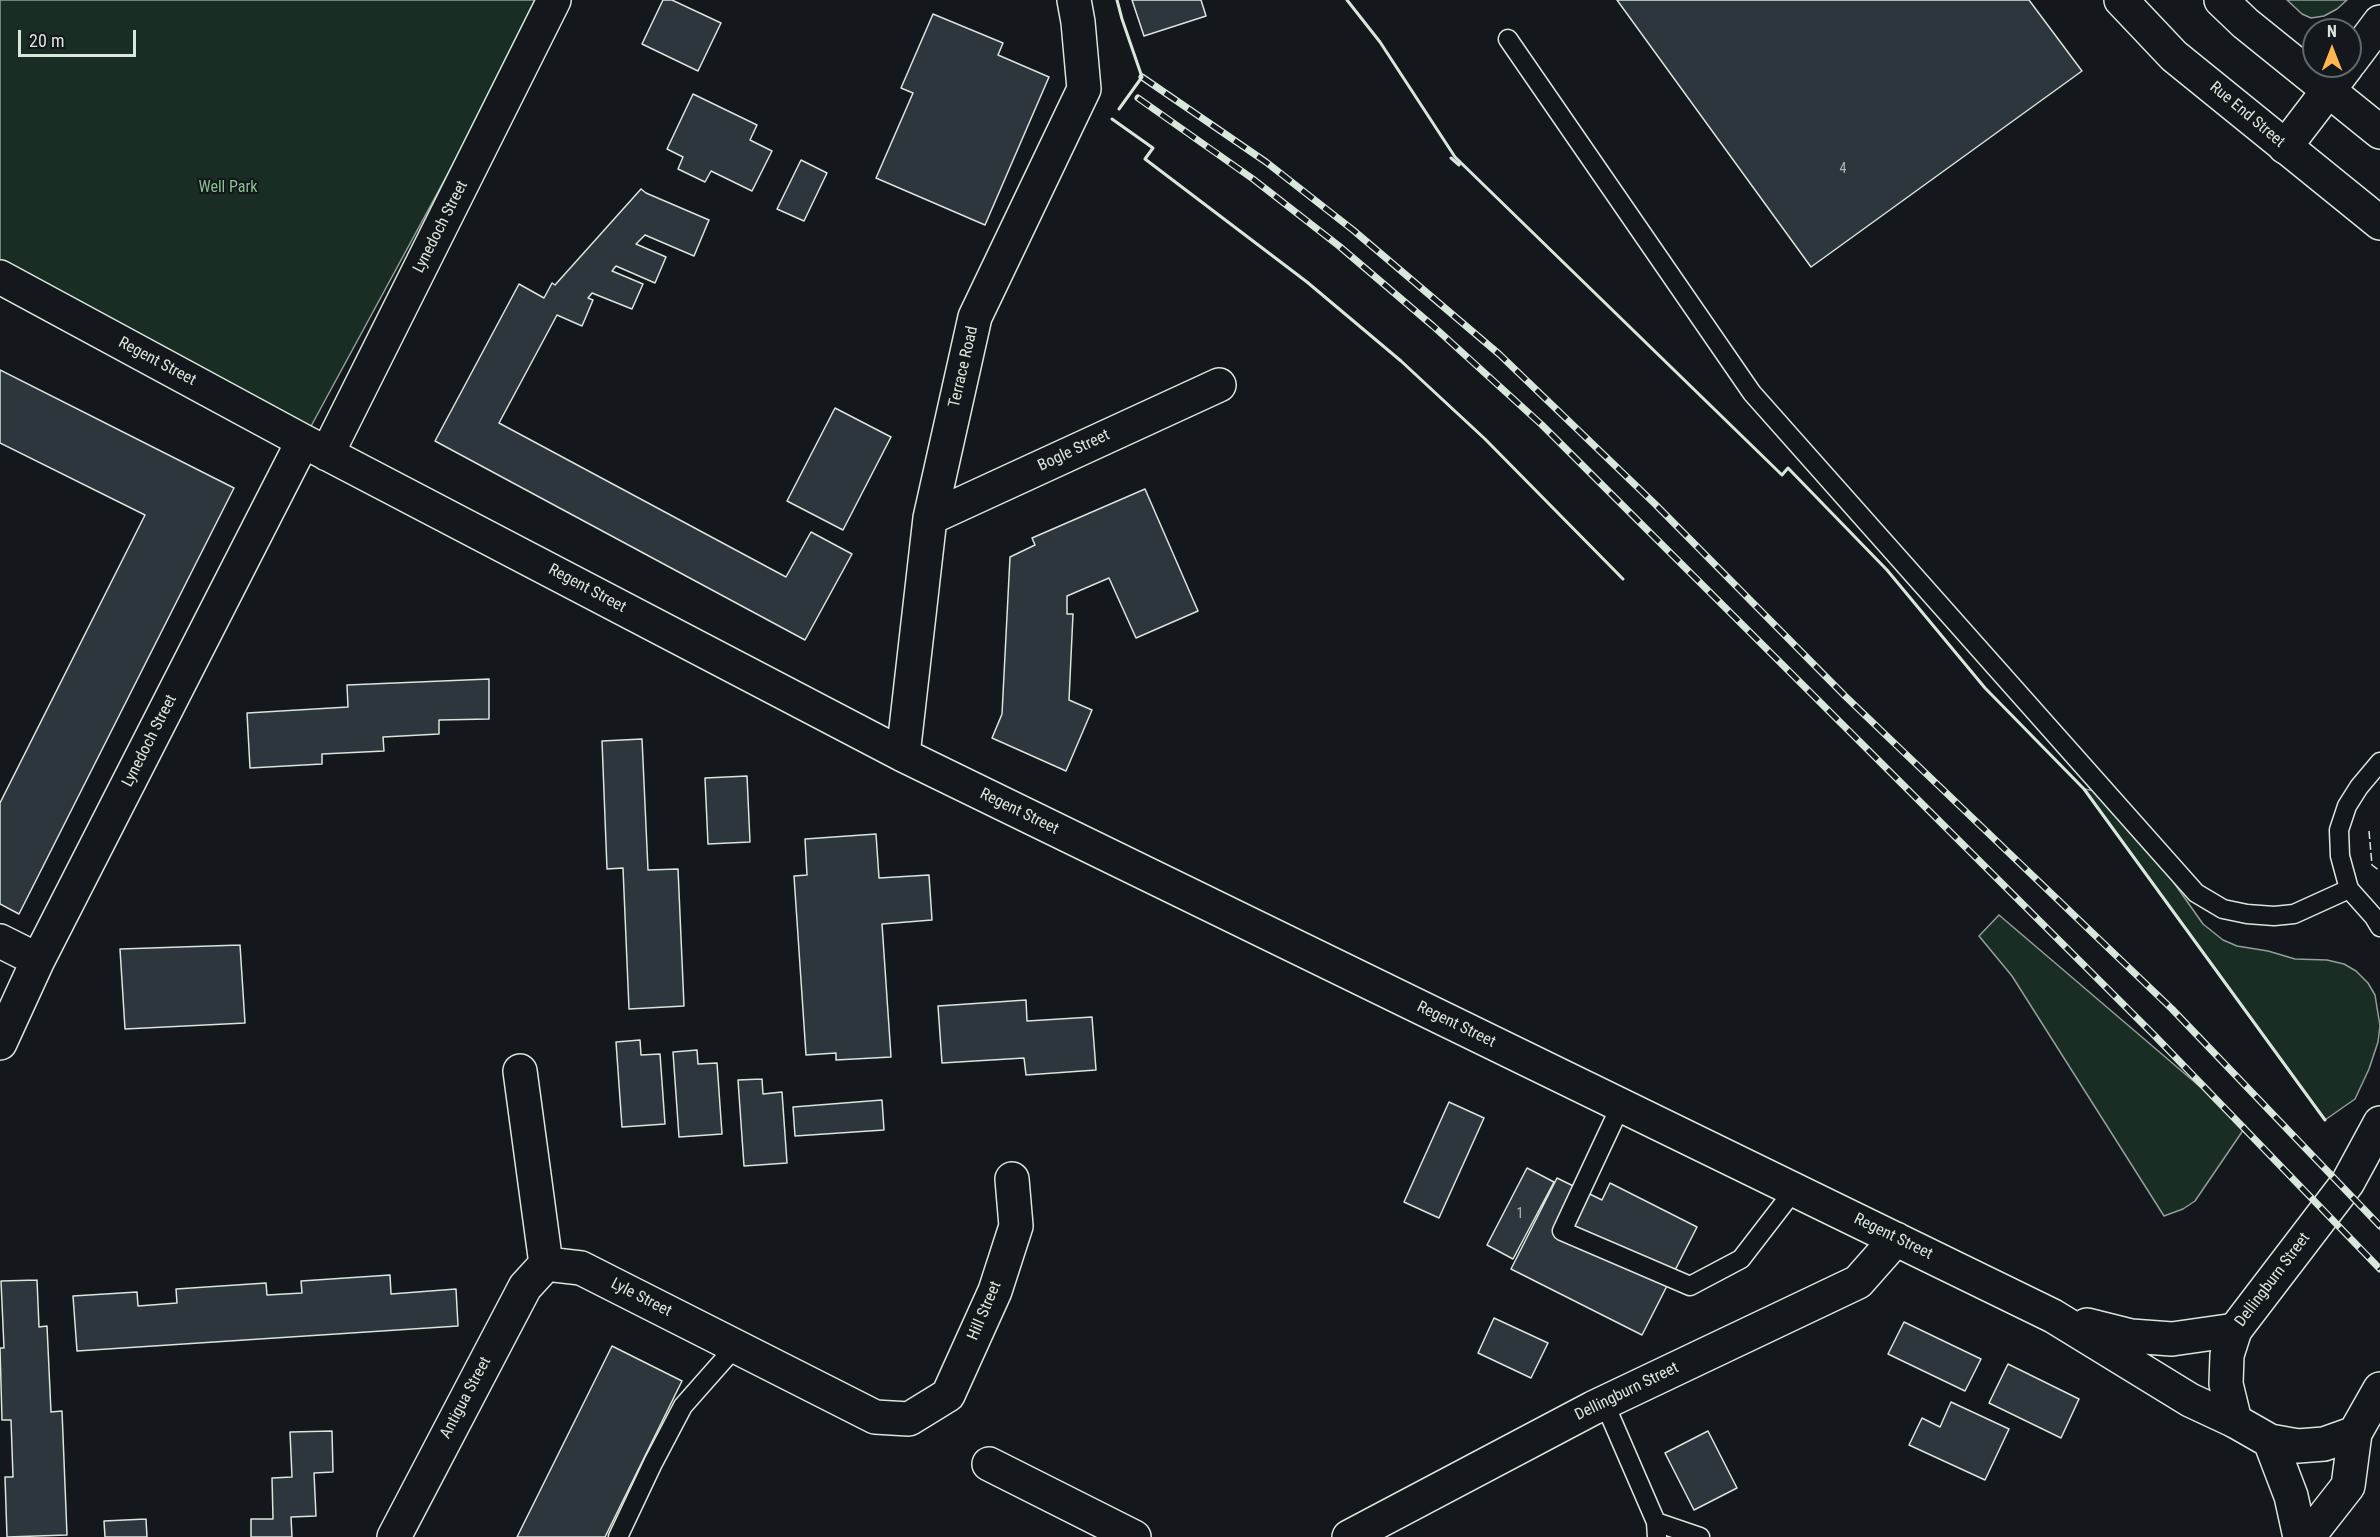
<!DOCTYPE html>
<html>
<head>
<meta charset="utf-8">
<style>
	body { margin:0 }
	#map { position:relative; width:2380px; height:1537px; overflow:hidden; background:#14181c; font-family:"Roboto Condensed",sans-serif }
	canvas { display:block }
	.north { position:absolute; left:2302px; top:18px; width:60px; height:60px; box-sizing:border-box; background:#14181c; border:2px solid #626a69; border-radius:50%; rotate:0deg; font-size:16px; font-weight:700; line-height:24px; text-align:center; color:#d8e6dc }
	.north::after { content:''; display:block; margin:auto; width:21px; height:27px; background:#ffb74d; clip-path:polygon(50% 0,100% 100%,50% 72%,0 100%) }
	.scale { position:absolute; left:18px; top:30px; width:118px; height:27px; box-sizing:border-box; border:3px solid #d8e6dc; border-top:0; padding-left:8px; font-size:18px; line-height:21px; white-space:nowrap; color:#d8e6dc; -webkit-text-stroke:4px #14181c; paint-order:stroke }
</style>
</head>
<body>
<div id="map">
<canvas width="2380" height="1537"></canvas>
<div class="north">N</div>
<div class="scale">20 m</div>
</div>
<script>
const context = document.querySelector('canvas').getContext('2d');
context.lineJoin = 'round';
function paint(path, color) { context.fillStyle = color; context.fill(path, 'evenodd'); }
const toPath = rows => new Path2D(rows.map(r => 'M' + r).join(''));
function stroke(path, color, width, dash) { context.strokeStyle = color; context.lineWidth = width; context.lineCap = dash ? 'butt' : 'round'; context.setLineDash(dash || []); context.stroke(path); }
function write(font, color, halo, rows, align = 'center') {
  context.font = font + ' "Roboto Condensed",sans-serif'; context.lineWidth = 4.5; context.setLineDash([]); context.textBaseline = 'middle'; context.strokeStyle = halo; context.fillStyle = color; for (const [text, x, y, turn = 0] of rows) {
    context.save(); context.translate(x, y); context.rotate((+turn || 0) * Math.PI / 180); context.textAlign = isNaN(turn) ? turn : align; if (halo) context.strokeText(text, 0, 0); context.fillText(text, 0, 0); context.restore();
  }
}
const green = toPath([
	[0,0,542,0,303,441,0,279,0,0],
	[2287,0,2347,0,2337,9,2324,16,2311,18,2302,14,2287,0],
	[2084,789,2096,791,2172,880,2203,924,2223,940,2237,946,2268,951,2295,959,2327,960,2344,964,2356,971,2368,983,2375,995,2380,1026,2378,1042,2369,1069,2355,1099,2325,1120,2084,789],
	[1999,915,2246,1126,2195,1201,2183,1209,2164,1216,2012,976,1979,936,1999,915]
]);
paint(green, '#1a2d24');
stroke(green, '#939e99', 1.5);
const building = toPath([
	[663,0,672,0,721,23,698,71,642,44,663,0],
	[1132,0,1201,0,1206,16,1144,36,1132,0],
	[1617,0,2029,0,2082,71,1811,267,1617,0],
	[933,14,1003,43,998,55,1049,77,985,225,876,178,913,93,901,88,933,14],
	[693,94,757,125,750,140,772,151,752,191,711,171,705,182,678,169,683,157,667,149,693,94],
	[801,160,827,173,804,221,777,209,801,160],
	[641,189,646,193,709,220,694,256,645,235,636,244,666,257,655,283,616,266,612,271,643,284,632,309,592,293,588,298,593,300,582,326,557,315,499,423,786,577,811,532,852,554,805,640,435,441,519,284,544,298,552,283,555,285,641,189],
	[0,370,234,488,19,914,0,904,0,803,145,515,0,443,0,370],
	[835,408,891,437,843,530,787,501,835,408],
	[1145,489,1198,611,1136,638,1109,578,1067,596,1067,614,1073,614,1069,700,1092,710,1066,771,992,738,1002,714,1010,557,1035,545,1032,538,1145,489],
	[489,679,489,719,439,720,439,734,383,737,384,751,322,754,322,764,250,768,247,713,348,707,347,685,489,679],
	[642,739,648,870,678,869,684,1006,629,1009,623,868,607,869,602,741,642,739],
	[747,776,750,842,708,844,705,778,747,776],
	[876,834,879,878,929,875,932,920,882,924,891,1057,836,1060,836,1053,806,1055,794,876,807,875,805,839,876,834],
	[240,945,245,1023,125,1029,120,949,240,945],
	[1026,1000,1027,1021,1092,1017,1096,1070,1026,1075,1024,1058,942,1063,938,1006,1026,1000],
	[640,1040,641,1055,660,1054,665,1124,622,1127,616,1042,640,1040],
	[697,1050,698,1064,717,1063,722,1134,679,1137,673,1052,697,1050],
	[762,1079,763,1094,782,1092,787,1163,744,1166,738,1080,762,1079],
	[882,1100,884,1130,795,1136,793,1107,882,1100],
	[1449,1102,1484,1118,1439,1218,1404,1202,1449,1102],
	[1527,1168,1554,1182,1513,1259,1487,1245,1527,1168],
	[1557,1178,1602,1200,1610,1183,1697,1227,1642,1335,1511,1269,1557,1178],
	[390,1275,391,1294,456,1289,458,1326,77,1351,73,1296,137,1292,138,1306,177,1303,176,1289,266,1283,267,1295,302,1293,301,1281,390,1275],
	[37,1280,39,1327,47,1326,51,1412,62,1411,67,1535,7,1537,5,1477,13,1477,11,1420,2,1420,0,1348,4,1348,1,1281,37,1280],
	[1494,1318,1548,1343,1531,1378,1478,1353,1494,1318],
	[1904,1322,1981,1359,1965,1391,1888,1354,1904,1322],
	[612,1346,682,1381,605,1537,517,1537,612,1346],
	[2008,1364,2079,1399,2061,1438,1989,1403,2008,1364],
	[1951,1402,2009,1429,1985,1480,1909,1445,1922,1418,1940,1427,1951,1402],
	[332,1431,333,1472,314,1473,316,1516,291,1517,292,1537,251,1537,251,1519,273,1519,272,1478,292,1477,290,1432,332,1431],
	[1708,1431,1737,1488,1694,1510,1665,1453,1708,1431],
	[146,1519,147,1537,105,1537,104,1521,146,1519]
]);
paint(building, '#2c363c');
stroke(building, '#d8e6dc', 1.5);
const lane = toPath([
	[1508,39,1752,393,2196,893,2223,909,2247,914,2274,916,2294,914,2349,889],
	[2380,762,2359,787,2347,806,2339,830,2340,856,2349,889,2374,917,2380,927],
	[1621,1105,1562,1231,1690,1286,1741,1259,1795,1189],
	[1604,1402,1656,1522,1657,1537],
	[1656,1522,1700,1537],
	[618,1537,653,1463,683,1406,736,1346]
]);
const street = toPath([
	[2350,62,2380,22],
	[2285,147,2347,66],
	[0,277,303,441,903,755,2053,1316,2190,1400,2235,1421],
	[327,454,554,0],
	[930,518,1219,385],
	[903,755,930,518,975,317,1084,89,1078,22,1074,0],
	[0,941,38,960],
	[0,1043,38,960,303,441],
	[520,1071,546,1264,581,1268,875,1417,909,1419,948,1395,995,1291,1016,1226,1012,1179],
	[2087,1325,2131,1336,2172,1339,2235,1330],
	[989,1464,1134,1537],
	[394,1537,525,1287,546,1264],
	[1349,1537,1593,1408,1858,1282,1896,1239]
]);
const secondary = toPath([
	[2355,1433,2324,1444,2298,1446,2270,1441,2235,1421,2226,1384,2227,1355,2235,1330,2348,1182,2380,1123],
	[2270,1441,2291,1496,2300,1537],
	[2308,1537,2348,1486,2355,1433,2380,1389]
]);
const highway = toPath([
	[2121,0,2174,56,2380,223],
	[2221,0,2245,23,2380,132]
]);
stroke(lane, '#d8e6dc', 21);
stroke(street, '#d8e6dc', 36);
stroke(secondary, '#d8e6dc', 36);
stroke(highway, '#d8e6dc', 36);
stroke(lane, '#14181c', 18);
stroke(street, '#14181c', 33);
stroke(secondary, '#14181c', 33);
stroke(highway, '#14181c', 33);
const rail = toPath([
	[1142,77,1266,162,1353,230,1499,354,1655,504,1845,696,2172,1009,2380,1226],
	[1138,98,1253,179,1339,246,1433,326,1542,425,2154,1035,2380,1269]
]);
stroke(rail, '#d8e6dc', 7);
stroke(rail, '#14181c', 4.5, [14]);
stroke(toPath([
	[2369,831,2372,865,2380,871]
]), '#d8e6dc', 1.5, [8, 3]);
stroke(toPath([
	[1117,0,1122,19,1142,77,1119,109],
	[1347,0,1380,42,1455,157,1782,475,1788,468,1887,570,1985,688,2084,789,2325,1120],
	[1112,119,1153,148,1145,159,1307,282,1401,361,1485,439,1623,579],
	[1451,158,1459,165]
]), '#d8e6dc', 3);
write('14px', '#adbab4', null, [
	["4",1843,169],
	["1",1520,1214]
]);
write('16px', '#d8e6dc', '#14181c', [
	["Rue End Street",2247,115,40],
	["Lynedoch Street",441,227,-63],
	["Regent Street",157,362,28],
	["Terrace Road",964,367,-77],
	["Bogle Street",1074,451,-25],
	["Regent Street",587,589,28],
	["Lynedoch Street",150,741,-63],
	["Regent Street",1019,812,26],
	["Regent Street",1456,1025,26],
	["Regent Street",1893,1237,26],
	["Dellingburn Street",2273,1280,-53],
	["Lyle Street",641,1298,27],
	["Hill Street",985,1311,-67],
	["Dellingburn Street",1627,1392,-26],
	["Antigua Street",466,1398,-62]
]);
write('16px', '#8ac095', '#14181c', [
	["Well Park",228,188]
]);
</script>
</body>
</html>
